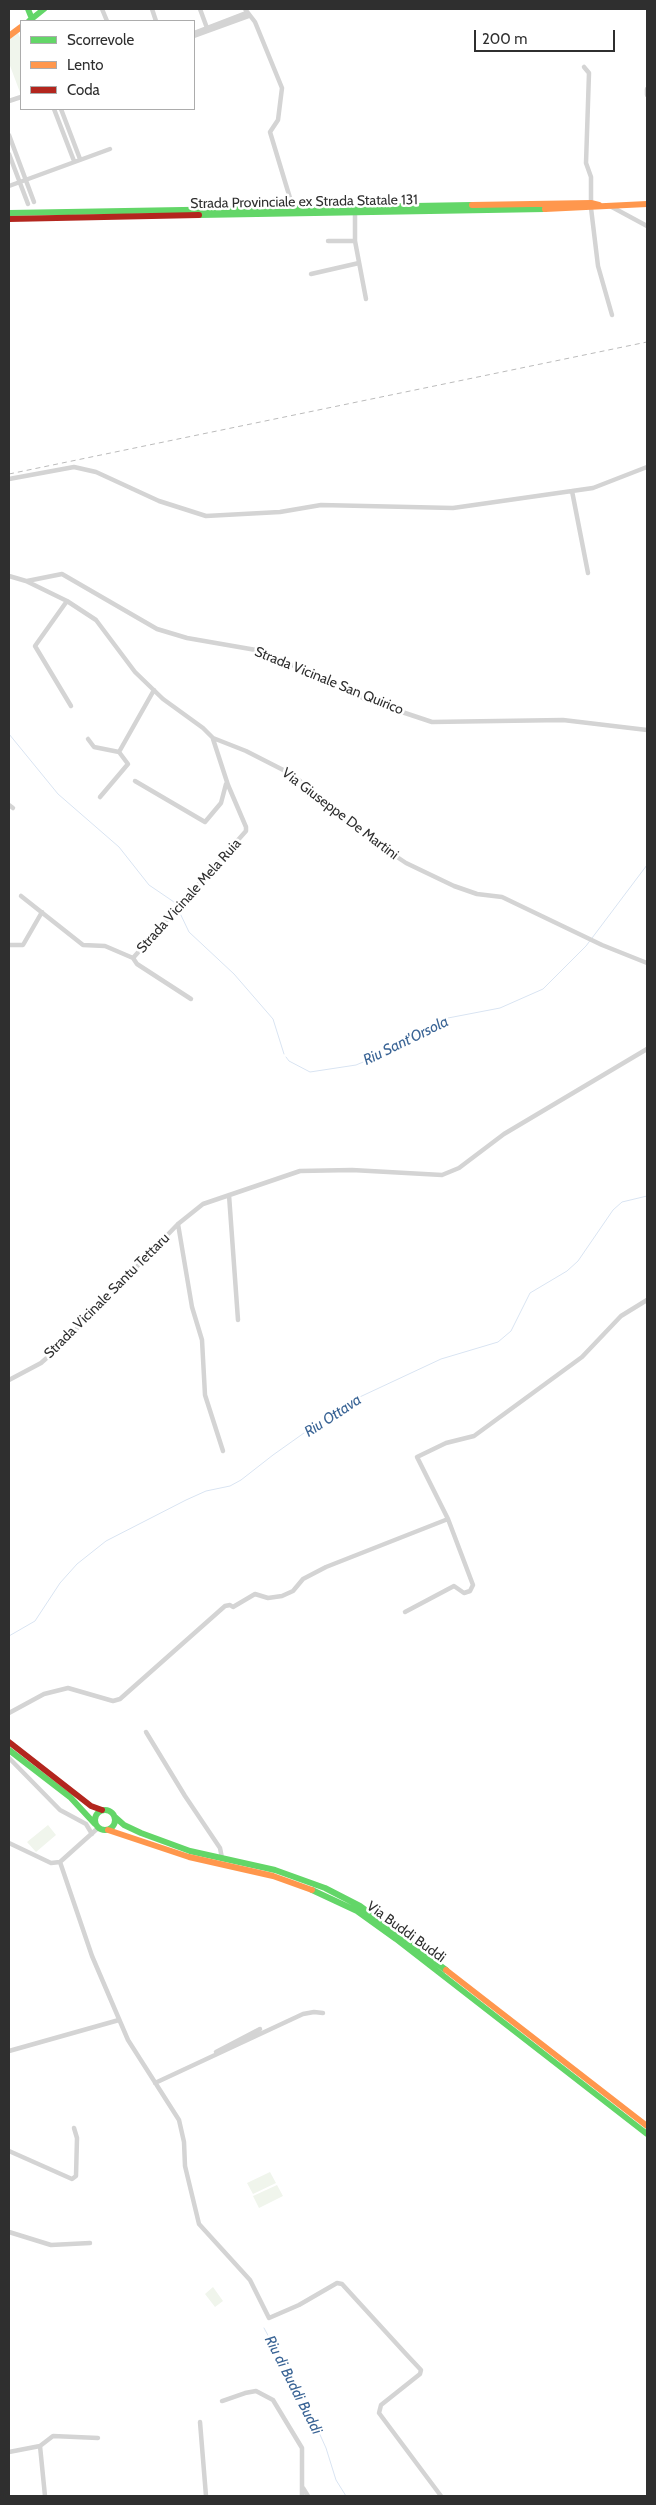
<!DOCTYPE html>
<html>
<head>
<meta charset="utf-8">
<style>
	body { margin:0 }
	#map { position:relative; width:656px; height:2505px; overflow:hidden; background:#fff; font-family:Cabin,sans-serif }
	canvas { display:block }
	.frame { position:absolute; inset:0; border:10px solid #2f2f2f; pointer-events:none }
	.legend { position:absolute; left:20px; top:20px; width:175px; height:90px; box-sizing:border-box; background:#fff; border:1px solid #acacac; margin:0; padding:6px 9px; list-style:none; font-size:15px; color:#2f2f2f }
	.legend li { display:flex; align-items:center; gap:10px; height:25px }
	.legend b { width:25px; border:1px solid #acacac }
	.scale { position:absolute; left:474px; top:30px; width:141px; height:22px; box-sizing:border-box; border:2px solid #2f2f2f; border-top:0; padding-left:6px; font-size:15px; line-height:18px; white-space:nowrap; color:#2f2f2f; -webkit-text-stroke:4px #fff; paint-order:stroke }
</style>
</head>
<body>
<div id="map">
<canvas width="656" height="2505"></canvas>
<div class="frame"></div>
<ul class="legend">
<li><b style="height:6px;background:#63d668"></b>Scorrevole</li>
<li><b style="height:6px;background:#ff974d"></b>Lento</li>
<li><b style="height:6px;background:#b3261e"></b>Coda</li>
</ul>
<div class="scale">200 m</div>
</div>
<script>
const context = document.querySelector('canvas').getContext('2d');
context.lineJoin = 'round';
function paint(path, color) { context.fillStyle = color; context.fill(path, 'evenodd'); }
const toPath = rows => new Path2D(rows.map(r => 'M' + r).join(''));
function stroke(path, color, width, dash) { context.strokeStyle = color; context.lineWidth = width; context.lineCap = dash ? 'butt' : 'round'; context.setLineDash(dash || []); context.stroke(path); }
function write(font, color, halo, rows, align = 'center') {
  context.font = font + ' Cabin,sans-serif'; context.lineWidth = 5; context.setLineDash([]); context.textBaseline = 'middle'; context.strokeStyle = halo; context.fillStyle = color; for (const [text, x, y, turn = 0] of rows) {
    context.save(); context.translate(x, y); context.rotate((+turn || 0) * Math.PI / 180); context.textAlign = isNaN(turn) ? turn : align; if (halo) context.strokeText(text, 0, 0); context.fillText(text, 0, 0); context.restore();
  }
}
paint(toPath([
	[17,30,21,40,21,95,9,63,9,36],
	[48,1825,56,1835,36,1852,27,1842],
	[270,2172,276,2183,253,2194,247,2183],
	[277,2185,283,2196,259,2208,253,2196],
	[213,2287,223,2301,215,2307,205,2294]
]), '#f0f5ec');
stroke(toPath([
	[9,734,58,794,119,847,149,885,174,902,176,906],
	[178,909,189,932,234,974,273,1019,284,1054],
	[286,1057,289,1061,310,1072,356,1065,397,1048,420,1032,448,1018,500,1008,543,989,586,946,647,865],
	[9,1636,35,1621,60,1583,77,1564,106,1541,186,1500,206,1491,230,1486,241,1480,273,1455,304,1433,319,1425,349,1402,441,1359,498,1342,511,1331,530,1293,567,1271,578,1261,613,1210,622,1202,647,1196],
	[264,2328,312,2417,326,2448,336,2480,346,2496]
]), '#d9e4f2', 1);
stroke(toPath([
	[102,9,107,21],
	[152,9,156,21],
	[200,9,207,28],
	[245,9,255,22,282,88,278,120,270,132,293,208],
	[194,33,246,13],
	[194,36,249,16],
	[584,67,589,73,586,163,591,177,591,203],
	[647,89,647,95],
	[9,101,21,97],
	[54,109,74,161],
	[61,109,80,159],
	[9,135,34,202],
	[9,154,28,204],
	[9,186,110,149],
	[610,206,647,226],
	[591,208,598,266,612,315],
	[355,213,355,241,366,299],
	[328,241,355,241],
	[311,274,359,263],
	[9,479,74,467,96,472,159,501,206,516,280,512,321,505,453,508,593,488,647,467],
	[572,491,588,573],
	[9,576,26,581,67,601,96,620,135,672,163,699,203,728,213,738,246,751,293,775,354,828,406,863,454,886,477,894,502,897,602,945,647,963],
	[27,581,62,574,157,629,187,638,256,650,347,688,366,700,432,722,563,720,647,730],
	[67,601,35,646,71,706],
	[88,739,94,747,119,752],
	[135,781,205,822,221,803,226,784],
	[100,797,128,764,119,752,154,690],
	[9,805,13,808],
	[21,896,83,945,105,946,133,958,246,831,246,827,228,785,213,739],
	[9,945,23,945,42,912],
	[133,958,137,964,191,999],
	[229,1195,238,1320],
	[178,1224,192,1307,202,1340,205,1395,223,1451],
	[9,1380,41,1363,59,1347,178,1224,203,1204,300,1171,352,1170,442,1175,459,1168,504,1134,647,1049],
	[405,1612,454,1586,464,1593,470,1591,473,1585,448,1519,417,1457,446,1443,474,1436,582,1357,621,1316,647,1300],
	[9,1713,44,1694,68,1688,113,1701,120,1699,225,1606,230,1605,233,1607,255,1594,268,1598,282,1596,293,1591,303,1579,326,1567,448,1519],
	[146,1732,185,1796,220,1848,222,1858],
	[9,1758,60,1810,86,1824,92,1834],
	[9,1843,51,1863,60,1862,98,1828],
	[60,1862,92,1956,128,2040,179,2120,184,2142,185,2166,199,2224,250,2280,269,2318,299,2305,337,2283,342,2284,406,2354,421,2370,420,2374,381,2405,379,2413,441,2496],
	[9,2051,119,2020],
	[216,2052,260,2029],
	[155,2083,303,2014,314,2012,323,2013],
	[9,2151,72,2179,76,2176,77,2138,74,2128],
	[9,2232,51,2245,90,2243],
	[222,2401,245,2393,256,2391,273,2400,302,2448,302,2496],
	[200,2422,206,2496],
	[40,2446,45,2496],
	[9,2452,40,2446,53,2436,98,2438],
	[303,2488,308,2496]
]), '#d4d4d4', 4.5);
stroke(toPath([
	[28,9,32,19],
	[29,21,44,9],
	[9,213,472,205],
	[199,215,545,209],
	[9,1750,70,1797,95,1824],
	'95 1820a10 10 0 1 1 20 0a10 10 0 1 1-20 0Z',
	[115,1817,124,1825,141,1833,190,1851,275,1870,325,1888,360,1906,446,1970],
	[312,1890,357,1911,396,1939,647,2134]
]), '#63d668', 6);
stroke(toPath([
	[9,36,21,27],
	[472,205,591,203,599,205],
	[545,209,647,204],
	[108,1830,189,1857,273,1876,312,1890],
	[446,1970,647,2126]
]), '#ff974d', 6);
stroke(toPath([
	[9,219,199,215],
	[9,1742,91,1806,102,1810]
]), '#b3261e', 6);
stroke(toPath([
	[9,474,647,342]
]), '#bbb', 1, [5, 4]);
write('14px', '#2f2f2f', '#fff', [
	["Strada Provinciale ex Strada Statale 131",304,202,-1],
	["Strada Vicinale San Quirico",329,681,22],
	["Via Giuseppe De Martini",340,814,37],
	["Strada Vicinale Mela Ruia",189,896,-48],
	["Strada Vicinale Santu Tettaru",107,1296,-45],
	["Via Buddi Buddi",406,1932,36]
]);
write('italic 15px', '#3a6495', '#fff', [
	["Riu Sant'Orsola",406,1041,-26],
	["Riu Ottava",333,1416,-33],
	["Riu di Buddi Buddi",293,2385,63]
]);
</script>
</body>
</html>
